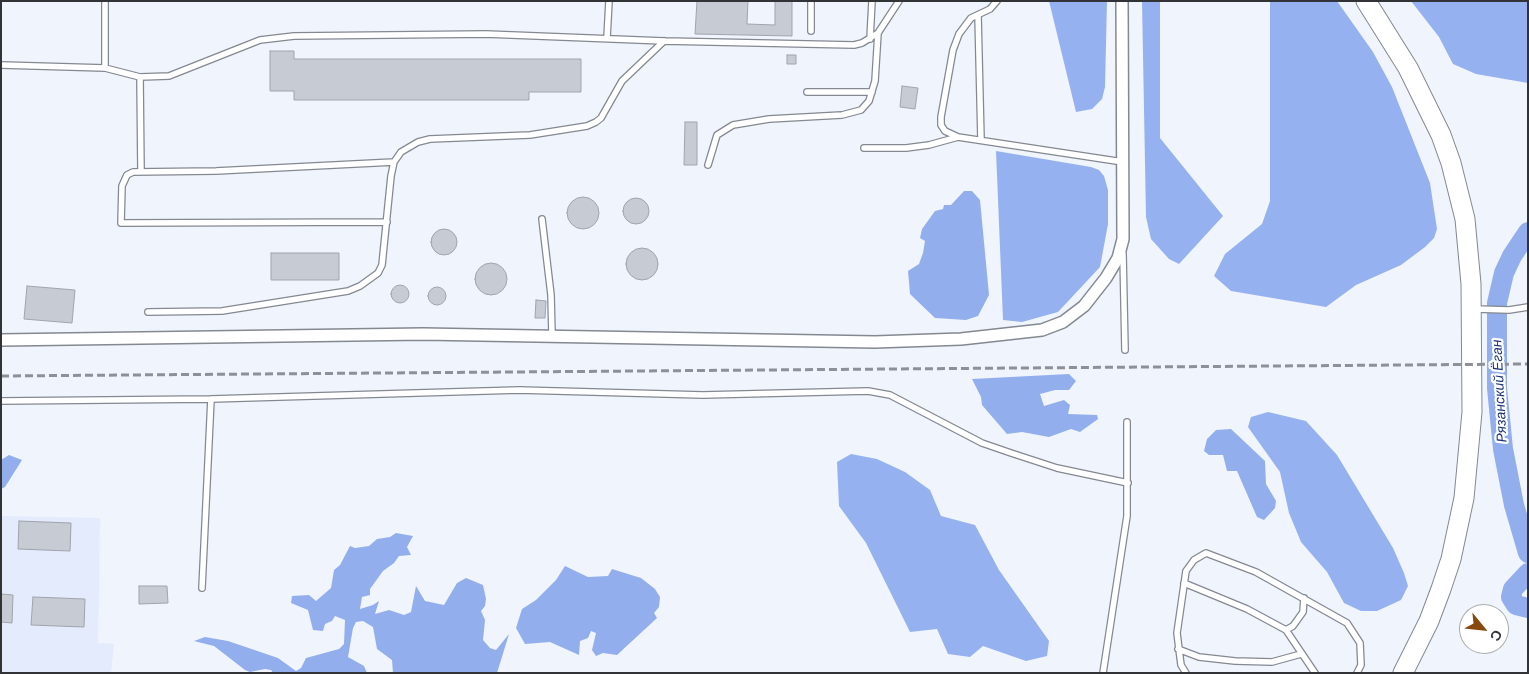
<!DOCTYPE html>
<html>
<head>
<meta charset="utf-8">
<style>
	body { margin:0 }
	#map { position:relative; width:1529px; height:674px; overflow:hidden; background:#eff4fd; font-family:Helvetica,sans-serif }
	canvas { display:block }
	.frame { position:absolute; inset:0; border:2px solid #313337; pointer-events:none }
	.north { position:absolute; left:1459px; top:604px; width:50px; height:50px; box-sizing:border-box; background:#fff; border:1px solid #adadaf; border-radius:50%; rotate:118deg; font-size:14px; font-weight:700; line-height:20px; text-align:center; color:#313337 }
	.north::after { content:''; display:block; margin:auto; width:18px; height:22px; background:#88480e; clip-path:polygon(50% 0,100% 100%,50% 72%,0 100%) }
</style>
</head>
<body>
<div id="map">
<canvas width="1529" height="674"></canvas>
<div class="frame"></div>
<div class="north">С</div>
</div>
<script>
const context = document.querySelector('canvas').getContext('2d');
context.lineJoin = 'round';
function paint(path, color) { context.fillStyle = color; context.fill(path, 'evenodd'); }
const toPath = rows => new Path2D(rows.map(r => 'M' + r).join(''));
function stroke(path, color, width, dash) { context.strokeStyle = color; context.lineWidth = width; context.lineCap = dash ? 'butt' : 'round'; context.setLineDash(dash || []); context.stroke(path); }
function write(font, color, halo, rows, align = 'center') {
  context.font = font + ' Helvetica,sans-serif'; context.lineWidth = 4.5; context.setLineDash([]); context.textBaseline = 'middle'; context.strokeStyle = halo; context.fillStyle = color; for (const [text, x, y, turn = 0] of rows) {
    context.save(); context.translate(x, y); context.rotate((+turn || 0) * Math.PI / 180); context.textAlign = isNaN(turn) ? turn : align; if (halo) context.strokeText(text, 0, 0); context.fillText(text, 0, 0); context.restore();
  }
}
paint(toPath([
	[1,516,100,518,98,643,114,644,111,673,1,673]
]), '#e4ebfc');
paint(toPath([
	[1049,1,1107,1,1105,87,1102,99,1092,109,1076,112],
	[1142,1,1160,1,1160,138,1223,216,1179,264,1169,259,1151,239,1146,217],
	[1270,1,1337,1,1373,52,1392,87,1430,183,1437,229,1434,238,1425,247,1401,265,1356,285,1326,307,1231,291,1214,276,1225,254,1262,224,1270,201],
	[1411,1,1528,1,1528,83,1476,74,1453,64,1439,37],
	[996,151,1091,167,1099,170,1104,176,1108,190,1108,224,1100,267,1058,312,1022,322,1003,320],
	[1268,412,1306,421,1337,455,1393,548,1404,573,1408,586,1401,600,1377,611,1361,611,1344,603,1327,572,1301,542,1289,513,1280,472,1248,427,1251,417],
	[851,454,877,459,905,472,930,490,941,516,975,525,999,570,1049,641,1047,656,1026,661,983,646,970,657,948,654,937,629,910,632,866,543,839,506,837,462]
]), '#96b1ef');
paint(toPath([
	[964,191,972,191,980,200,989,295,978,316,966,320,935,318,910,294,908,271,919,264,923,253,925,241,920,238,922,229,935,211,943,209,944,205,951,205],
	[1069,374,1076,381,1069,390,1055,390,1040,394,1044,406,1064,400,1070,405,1068,414,1097,415,1098,419,1080,432,1071,429,1049,437,1022,432,1007,434,982,405,981,397,972,379],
	[1231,429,1265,461,1266,484,1276,501,1275,508,1264,520,1257,517,1237,471,1227,471,1223,455,1209,455,1204,451,1207,439,1216,430],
	[9,455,22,460,5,487,1,489,1,460],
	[396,533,413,536,407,547,411,555,399,556,394,563,383,571,370,589,370,595,362,597,360,609,373,605,379,601,375,614,389,610,404,615,411,612,416,586,425,601,444,605,457,583,466,578,483,585,486,599,485,606,481,611,485,620,483,640,490,648,496,650,509,634,497,673,393,673,392,660,377,649,373,627,363,621,356,622,353,628,348,657,364,666,367,673,273,673,271,670,265,669,250,672,245,670,214,646,194,641,205,637,228,641,278,658,296,671,301,668,306,658,339,649,344,644,345,620,335,616,332,621,325,624,323,631,313,630,308,610,291,603,292,596,309,595,316,601,331,588,334,570,340,565,350,546,355,548,369,546,377,539,390,537],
	[565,566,588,577,608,576,612,569,641,578,655,589,660,597,659,607,654,613,657,618,617,655,603,653,596,656,592,650,596,633,591,631,588,638,580,641,579,655,550,642,525,644,516,628,522,609,536,600,556,580]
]), '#93aeec');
stroke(toPath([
	[1528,232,1512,256,1504,273,1497,303,1497,388,1503,449,1514,505,1528,553],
	[1528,573,1513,589,1511,597,1516,605,1528,608]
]), '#93aeec', 20);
const building = toPath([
	[697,1,748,1,747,24,775,25,775,1,792,1,792,36,695,34,697,1],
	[270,51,294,51,294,59,581,59,581,92,529,92,529,100,294,100,294,91,270,91,270,51],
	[787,55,796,55,796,64,787,64,787,55],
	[902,86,918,88,915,109,900,107,902,86],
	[685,122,697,122,697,165,684,165,685,122],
	'567 213a16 16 0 1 1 32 0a16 16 0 1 1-32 0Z',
	'623 211a13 13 0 1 1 26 0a13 13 0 1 1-26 0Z',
	'431 242a13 13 0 1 1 26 0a13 13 0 1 1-26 0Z',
	'626 264a16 16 0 1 1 32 0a16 16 0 1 1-32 0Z',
	[271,253,339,253,339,280,271,280,271,253],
	'475 279a16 16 0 1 1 32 0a16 16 0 1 1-32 0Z',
	'391 294a9 9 0 1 1 18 0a9 9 0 1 1-18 0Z',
	[27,286,75,290,72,323,24,319,27,286],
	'428 296a9 9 0 1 1 18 0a9 9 0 1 1-18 0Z',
	[536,300,546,301,545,318,535,318,536,300],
	[19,521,71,523,70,551,18,549,19,521],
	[139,586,167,586,168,603,139,604,139,586],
	[1,594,13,595,12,623,1,622,1,594],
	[33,597,85,599,84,627,31,625,33,597]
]);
paint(building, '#c7cbd4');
stroke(building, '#a0a4ad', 1);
const service = toPath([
	[997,1,990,9,971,18,959,34,953,50,941,117,941,125,945,131,958,137,1123,162],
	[978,15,981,140],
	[811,31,811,1],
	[607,38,609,1],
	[870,39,872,1],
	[1,65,105,68,140,77,169,76,260,40,294,36,486,34,664,41,854,45,862,43,878,33,899,1],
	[105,68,105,1],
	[140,77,141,172],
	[807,92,872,92],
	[864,148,906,148,929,145,958,137],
	[708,165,717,135,733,125,769,119,842,115,861,110,869,101,875,81,878,33],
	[542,219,551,295,552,335],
	[387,222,121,223,122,186,127,175,133,172,216,171,394,162],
	[1123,254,1125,350],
	[1475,309,1509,310,1528,307],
	[148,312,222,311,348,291,360,286,378,273,382,265,391,176,394,162,401,152,418,142,430,139,530,135,587,126,596,122,601,118,622,81,664,41],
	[1,401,211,399,519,390,703,395,868,391,890,395,982,443,1011,453,1057,468,1128,483],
	[1184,583,1247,609,1286,630,1315,673],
	[202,588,211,399],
	[1286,630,1293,626,1303,612,1304,598],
	[1178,649,1199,657,1235,661,1272,662,1301,654],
	[1103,673,1127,516,1127,422],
	[1186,673,1181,665,1177,633,1186,571,1194,560,1206,553,1256,572,1347,623,1360,643,1361,665,1357,673]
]);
const minor = toPath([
	[1,340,423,334,875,342,961,339,1042,330,1063,322,1084,306,1106,278,1118,258,1123,239,1122,1]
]);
const primary = toPath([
	[1366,1,1408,68,1441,135,1451,163,1465,219,1471,284,1472,412,1464,498,1451,559,1441,589,1429,621,1403,673]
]);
stroke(service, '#848890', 8);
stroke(minor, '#848890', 14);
stroke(primary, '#848890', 21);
stroke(service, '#fff', 5.5);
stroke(minor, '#fff', 11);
stroke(primary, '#fff', 19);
stroke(toPath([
	[1,376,1528,364]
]), '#8d9197', 3, [8, 4]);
write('italic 14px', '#1c347b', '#fff', [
	["Рязанский Ёган",1500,391,-93]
]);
</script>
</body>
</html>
